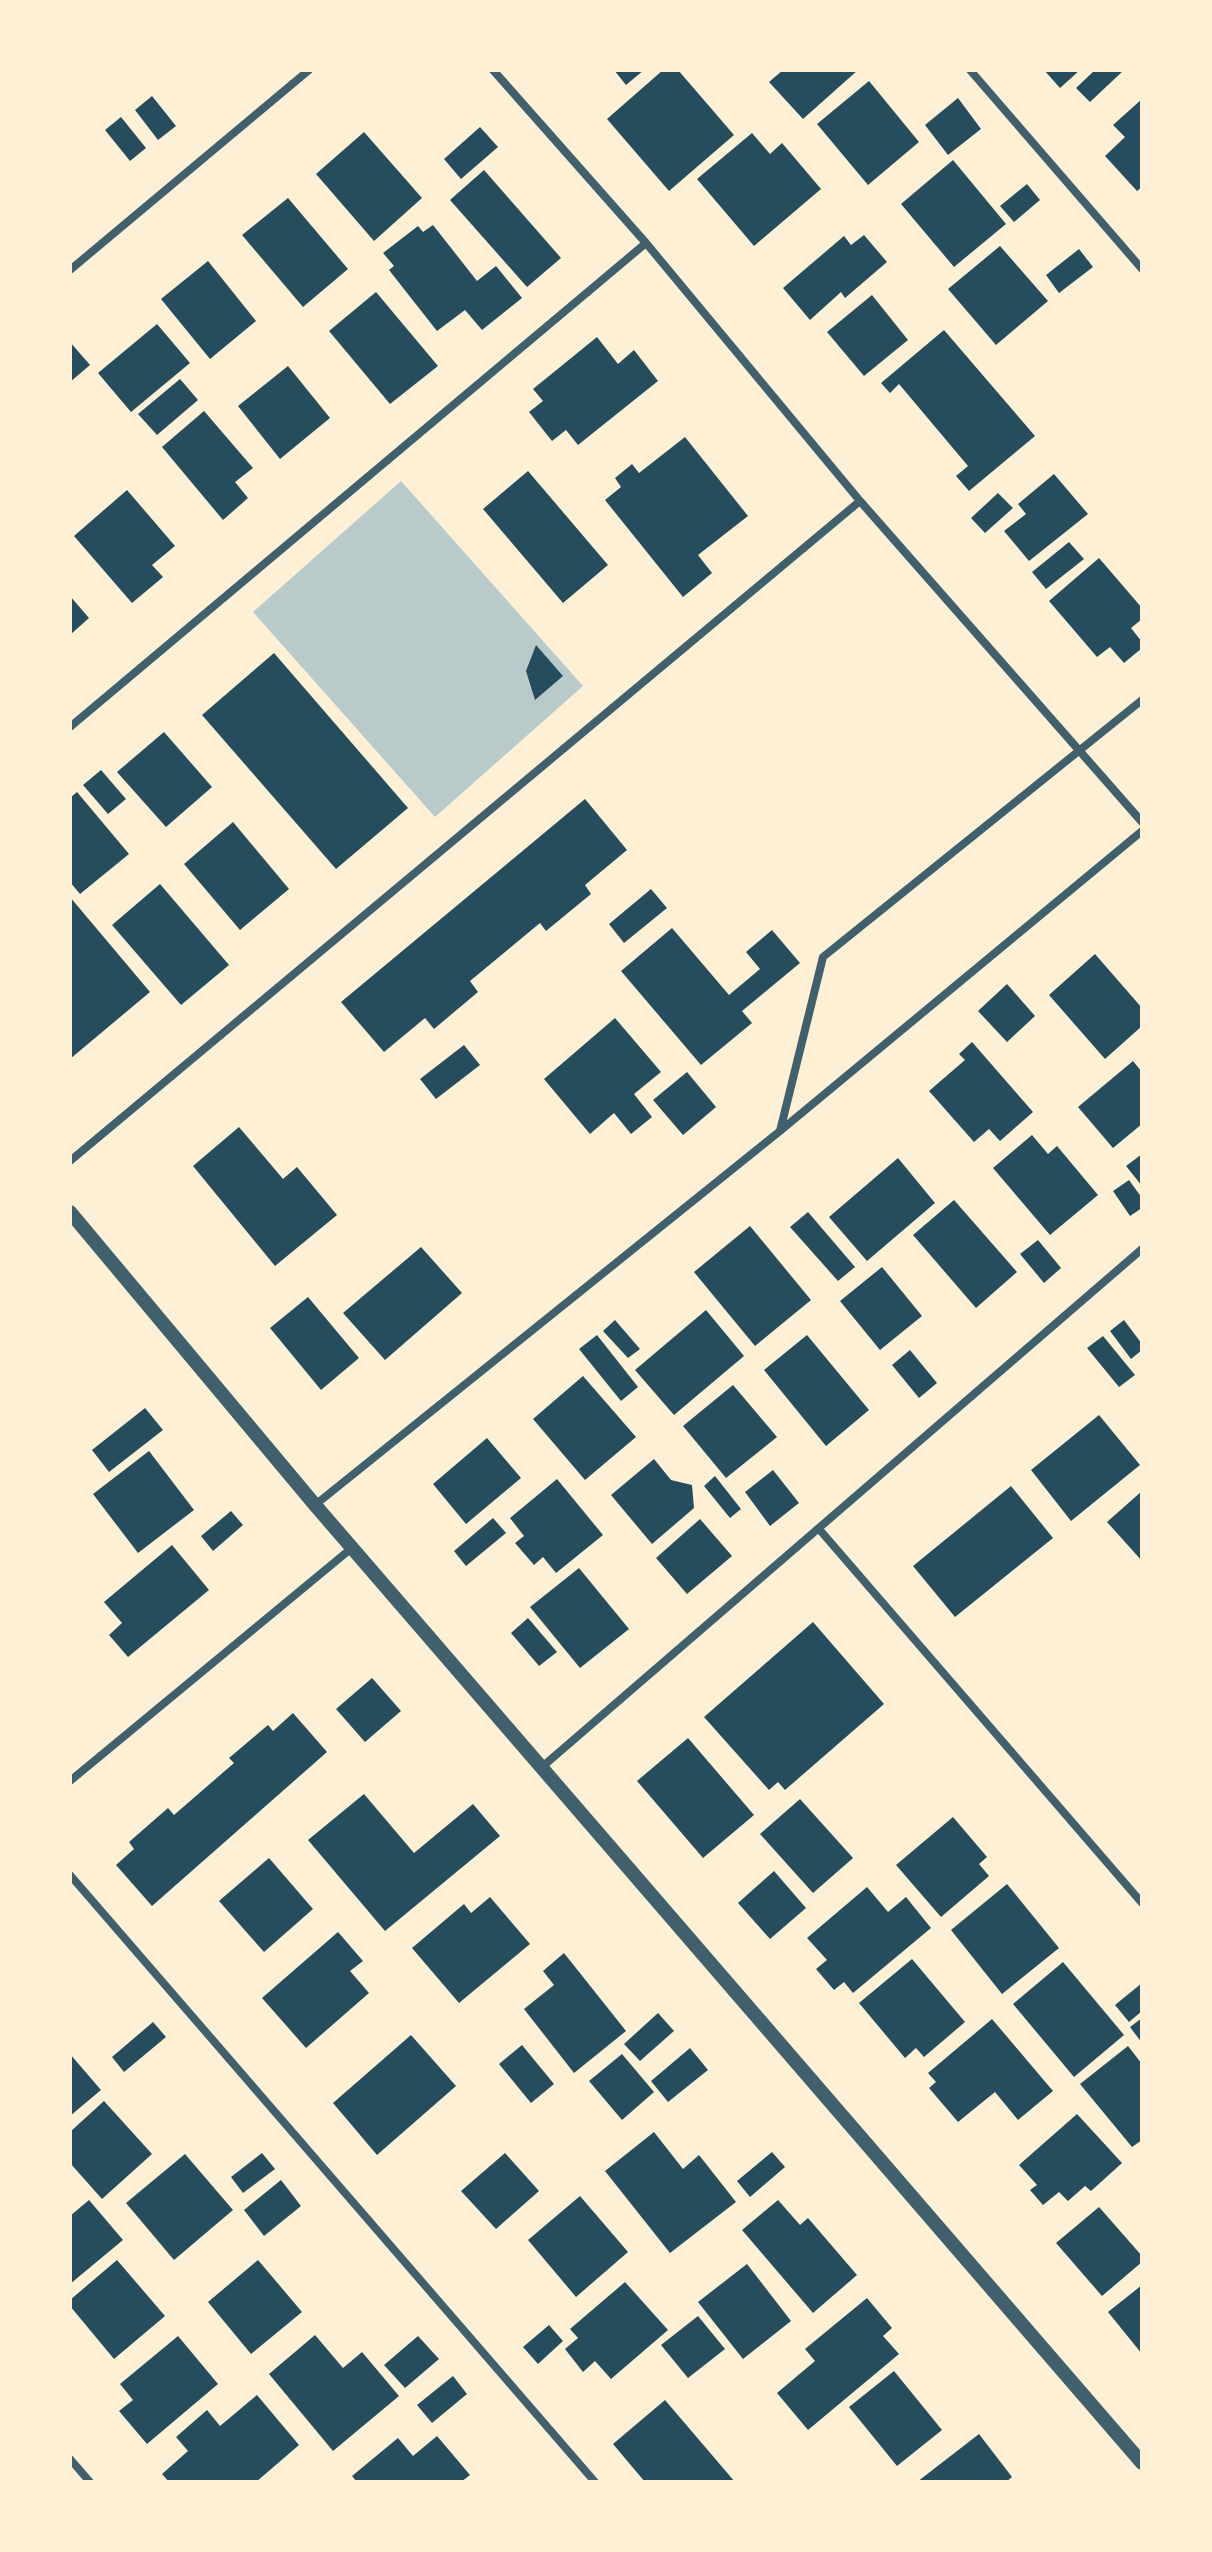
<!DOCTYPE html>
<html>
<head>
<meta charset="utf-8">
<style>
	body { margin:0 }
	#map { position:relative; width:1212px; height:2552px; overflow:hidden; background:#fdf0d5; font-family:"Fira Sans",sans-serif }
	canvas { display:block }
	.frame { position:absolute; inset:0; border:72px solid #fdf0d5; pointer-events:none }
</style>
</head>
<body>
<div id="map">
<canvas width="1212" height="2552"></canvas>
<div class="frame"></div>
</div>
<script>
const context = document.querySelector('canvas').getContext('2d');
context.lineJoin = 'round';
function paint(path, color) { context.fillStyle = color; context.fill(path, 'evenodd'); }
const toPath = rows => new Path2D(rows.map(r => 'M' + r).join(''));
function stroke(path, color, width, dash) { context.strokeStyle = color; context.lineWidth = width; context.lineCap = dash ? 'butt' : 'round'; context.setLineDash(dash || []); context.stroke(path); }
paint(toPath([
	[401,481,583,686,435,817,253,612]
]), '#b9caca');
paint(toPath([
	[614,70,644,70,626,85],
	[663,70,678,70,734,135,669,191,607,119],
	[783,70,858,70,803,119,769,82],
	[1044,70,1080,70,1060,88],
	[1095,70,1124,70,1090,102,1076,88],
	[869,81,919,142,868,185,817,124],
	[152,96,176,126,158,140,135,110],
	[958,98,981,129,948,155,925,125],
	[1142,99,1142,187,1137,191,1105,156,1125,137,1113,125],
	[121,117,146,148,130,161,105,130],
	[480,127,498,147,461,179,444,159],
	[364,132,422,198,374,241,316,174],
	[752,133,770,154,782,143,821,189,754,246,697,179],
	[953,160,1006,224,954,267,901,204],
	[484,170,561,258,527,287,450,200],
	[1027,184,1040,200,1014,222,1000,206],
	[288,198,348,269,303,307,242,235],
	[433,225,477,281,496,266,522,298,482,330,465,310,437,331,389,270,394,266,383,253,418,226,423,232],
	[864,235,887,262,845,298,841,292,810,320,783,288,844,236,851,245],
	[1000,246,1048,301,996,345,948,289],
	[1079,249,1093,267,1059,293,1046,275],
	[208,261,256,321,210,359,161,299],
	[376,292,438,366,390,404,329,331],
	[872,295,908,340,864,376,827,332],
	[157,324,190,363,131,412,98,373],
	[944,330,1035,436,969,491,956,476,968,466,899,384,890,393,881,383],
	[597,337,618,364,634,350,658,381,578,445,566,430,552,441,529,412,543,401,533,389],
	[70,342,90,365,70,382],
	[288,366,330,418,280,459,238,406],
	[180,379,198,400,157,435,138,414],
	[204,411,253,468,235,482,248,498,223,520,162,447],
	[685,437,748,516,698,555,712,573,683,597,605,500,621,487,615,478,632,464,639,473],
	[528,471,608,565,563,603,483,509],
	[1054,474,1088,514,1029,561,1004,531,1026,514,1018,504],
	[127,490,175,546,152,565,163,577,132,603,74,536],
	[998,493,1013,508,985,533,971,518],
	[1069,542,1084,559,1046,589,1032,572],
	[1099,558,1142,608,1142,619,1131,628,1142,642,1142,648,1124,663,1110,647,1097,657,1049,601],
	[70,596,89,618,70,635],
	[536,645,563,676,535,700,526,671],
	[274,653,408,808,336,869,202,715],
	[164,732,212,787,166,827,117,772],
	[101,770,126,799,108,814,83,785],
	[77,792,129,854,80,894,70,882,70,798],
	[585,799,627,850,585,885,591,894,546,931,540,923,470,981,478,992,434,1029,425,1018,384,1052,341,1002],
	[233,822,289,889,240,930,184,864],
	[160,884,229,965,181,1005,112,925],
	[651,889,667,908,624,943,609,924],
	[70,897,150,992,70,1059],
	[672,928,729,995,760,969,746,952,772,930,800,963,742,1011,752,1023,701,1065,621,971],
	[1095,954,1142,1008,1142,1026,1105,1059,1049,995],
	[1007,984,1035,1016,1007,1042,978,1011],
	[615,1018,661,1072,634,1094,652,1117,631,1134,614,1113,590,1134,544,1079],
	[972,1042,1033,1112,1000,1141,989,1129,974,1142,929,1091,965,1060,959,1054],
	[464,1045,480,1065,436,1099,420,1079],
	[1133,1061,1142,1072,1142,1124,1113,1148,1078,1107],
	[687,1072,716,1107,683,1135,653,1100],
	[239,1127,283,1179,297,1167,337,1215,275,1266,193,1166],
	[1032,1135,1048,1154,1057,1146,1098,1195,1050,1235,993,1168],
	[1142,1154,1142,1186,1126,1166],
	[898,1158,935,1203,867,1261,829,1217],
	[1129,1180,1142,1198,1142,1208,1130,1216,1113,1191],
	[954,1200,1017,1272,976,1308,913,1235],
	[808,1212,855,1267,838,1281,790,1227],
	[750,1226,811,1300,755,1346,694,1272],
	[1038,1240,1061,1268,1044,1283,1020,1254],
	[421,1247,462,1293,385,1360,343,1313],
	[882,1267,922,1316,880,1350,840,1301],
	[308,1297,359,1358,321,1390,270,1328],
	[706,1310,744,1356,674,1415,635,1370],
	[615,1320,640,1349,628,1358,603,1331],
	[1124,1320,1142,1344,1142,1350,1131,1359,1110,1331],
	[597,1335,638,1387,621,1401,579,1349],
	[807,1335,869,1410,826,1446,764,1370],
	[1103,1336,1135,1375,1119,1387,1087,1348],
	[910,1350,937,1383,919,1398,892,1365],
	[583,1376,636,1437,585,1480,533,1419],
	[733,1385,777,1437,726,1478,683,1426],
	[145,1408,163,1430,109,1472,92,1450],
	[1099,1415,1140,1465,1071,1521,1031,1470],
	[487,1438,521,1478,466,1524,433,1484],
	[149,1451,194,1510,138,1553,93,1494],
	[654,1459,671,1480,692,1485,694,1508,652,1544,611,1495],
	[773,1470,799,1503,770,1526,745,1492],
	[715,1476,741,1509,730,1518,704,1486],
	[557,1479,603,1535,556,1573,543,1557,534,1565,515,1543,524,1536,510,1518],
	[1011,1486,1053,1538,955,1617,913,1566],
	[1142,1491,1142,1561,1107,1522],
	[231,1511,243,1525,213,1551,201,1536],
	[493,1518,506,1533,466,1566,454,1551],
	[700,1519,732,1556,687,1594,656,1558],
	[172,1545,209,1590,128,1657,109,1635,122,1623,104,1602],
	[579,1568,629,1629,580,1668,530,1607],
	[528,1618,557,1652,539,1666,511,1633],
	[813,1622,884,1704,785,1790,778,1782,769,1790,704,1717],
	[372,1678,401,1711,365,1742,336,1709],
	[293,1713,327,1752,152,1906,116,1865,134,1849,129,1842,168,1808,174,1815,234,1763,229,1758,268,1725,273,1731],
	[688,1738,754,1815,703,1858,637,1781],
	[364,1794,414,1853,473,1804,500,1836,385,1931,308,1840],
	[800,1799,853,1858,813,1893,760,1834],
	[953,1817,987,1857,979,1864,989,1876,941,1917,896,1865],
	[269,1858,313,1909,264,1952,219,1901],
	[774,1871,806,1908,770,1939,738,1903],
	[1007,1884,1059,1948,1002,1994,951,1930],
	[867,1887,888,1912,906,1897,931,1928,853,1993,844,1982,834,1990,816,1969,827,1960,807,1938],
	[490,1897,530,1944,459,2003,412,1948,464,1904,471,1913],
	[338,1932,363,1961,350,1971,369,1993,306,2048,262,1998],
	[564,1953,626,2031,574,2073,524,2009,554,1985,543,1971],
	[912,1959,965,2022,924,2057,916,2048,905,2058,859,2003],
	[1063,1962,1124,2035,1074,2077,1013,2004],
	[1142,1983,1142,2011,1129,2022,1115,2005],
	[658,2013,674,2031,640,2061,624,2044],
	[1142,2018,1142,2043,1130,2027],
	[992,2019,1053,2091,1018,2120,995,2092,958,2122,929,2088,936,2082,928,2073],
	[153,2022,166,2037,124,2072,112,2057],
	[411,2035,456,2086,377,2155,333,2103],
	[522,2045,554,2084,531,2103,499,2064],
	[1128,2046,1142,2064,1142,2140,1132,2147,1080,2084],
	[690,2048,708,2070,668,2102,651,2081],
	[70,2054,101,2090,70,2116],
	[622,2054,654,2092,622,2120,589,2081],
	[104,2101,152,2154,102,2199,70,2163,70,2132],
	[1077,2114,1122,2163,1091,2191,1085,2186,1068,2201,1059,2192,1043,2205,1030,2190,1037,2185,1019,2165],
	[654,2132,683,2169,699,2155,736,2202,670,2253,605,2171],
	[772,2152,785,2167,750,2197,737,2181],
	[262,2153,275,2169,243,2193,231,2177],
	[505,2153,539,2191,496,2229,461,2191],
	[185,2154,233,2210,174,2260,126,2203],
	[281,2180,301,2206,264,2236,244,2210],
	[580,2196,628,2252,576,2297,528,2240],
	[89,2200,123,2240,70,2284,70,2216],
	[778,2200,800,2225,808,2218,857,2275,813,2313,742,2230],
	[1099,2207,1142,2256,1142,2262,1102,2296,1056,2243],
	[117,2260,165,2316,114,2359,70,2306,70,2300],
	[258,2260,302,2312,251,2354,208,2302],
	[747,2264,791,2321,743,2359,698,2302],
	[625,2282,668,2330,611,2379,595,2361,583,2372,565,2349,578,2338,570,2329],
	[1142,2285,1142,2354,1108,2312],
	[867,2298,892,2328,883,2336,899,2354,808,2430,777,2393,815,2361,805,2349],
	[698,2316,725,2349,688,2378,661,2345],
	[549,2325,563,2341,538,2364,523,2347],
	[315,2335,343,2368,362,2352,399,2396,333,2451,269,2374],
	[178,2336,218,2384,147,2444,119,2411,133,2400,120,2384],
	[418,2336,439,2359,405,2388,384,2365],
	[894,2371,942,2430,897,2466,849,2407],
	[453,2376,467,2394,432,2423,417,2405],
	[257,2395,299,2445,256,2482,169,2482,162,2474,188,2451,176,2437,207,2410,220,2426],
	[665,2400,735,2482,645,2482,613,2444],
	[979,2434,1012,2477,1006,2482,917,2482],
	[437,2436,470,2475,461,2482,357,2482,352,2476,398,2438,413,2456]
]), '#264d5e');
stroke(toPath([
	[493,70,646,243,860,501,1142,822],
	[970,70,1142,269],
	[70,270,309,70],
	[70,727,646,243],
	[780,1131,1142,831],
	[70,1161,860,501],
	[315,1505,780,1131,823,957,1142,700],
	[819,1529,1142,1903],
	[542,1767,1142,1249],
	[70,1781,353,1547],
	[70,1875,595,2482],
	[70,2459,90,2482]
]), '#3f606c', 8);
stroke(toPath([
	[70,1212,315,1505,1142,2463]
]), '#3f606c', 14);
</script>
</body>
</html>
